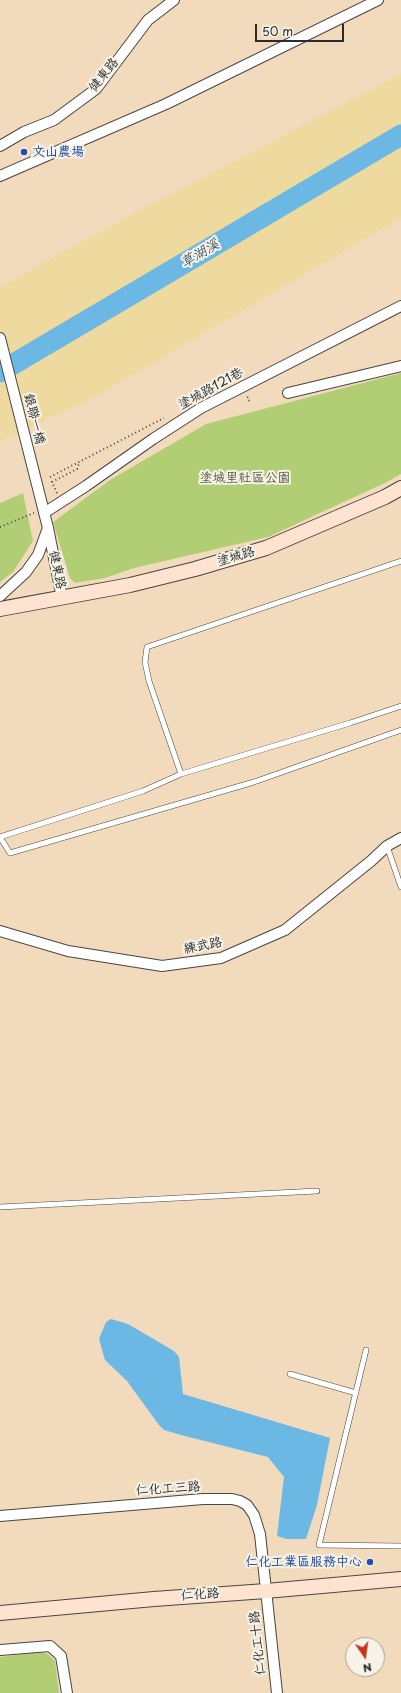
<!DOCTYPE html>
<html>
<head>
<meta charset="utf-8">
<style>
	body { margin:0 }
	#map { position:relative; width:401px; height:1693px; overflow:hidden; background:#f2dbbc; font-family:"Playpen Sans",sans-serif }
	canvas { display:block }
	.north { position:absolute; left:345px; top:1637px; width:40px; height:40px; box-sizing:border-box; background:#f7f3e8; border:1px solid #a5a39c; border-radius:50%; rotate:167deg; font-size:11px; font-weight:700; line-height:16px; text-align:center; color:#2b2b2b }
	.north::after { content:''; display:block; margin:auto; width:14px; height:18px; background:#c8321e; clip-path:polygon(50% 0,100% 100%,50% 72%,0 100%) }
	.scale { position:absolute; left:255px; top:24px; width:89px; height:18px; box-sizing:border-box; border:2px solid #2b2b2b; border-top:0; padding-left:5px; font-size:12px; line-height:14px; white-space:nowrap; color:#2b2b2b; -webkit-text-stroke:3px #f7f3e8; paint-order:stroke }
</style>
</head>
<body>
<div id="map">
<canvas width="401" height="1693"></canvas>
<div class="north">N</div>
<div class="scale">50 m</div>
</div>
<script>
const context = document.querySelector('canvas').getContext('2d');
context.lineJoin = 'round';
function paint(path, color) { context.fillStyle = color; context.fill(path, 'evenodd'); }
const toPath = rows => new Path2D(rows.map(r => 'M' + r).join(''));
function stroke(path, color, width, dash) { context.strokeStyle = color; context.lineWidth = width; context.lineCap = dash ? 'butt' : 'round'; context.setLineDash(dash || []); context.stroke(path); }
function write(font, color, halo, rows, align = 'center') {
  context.font = font + ' "Playpen Sans","LXGW WenKai TC",sans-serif'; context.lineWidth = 4; context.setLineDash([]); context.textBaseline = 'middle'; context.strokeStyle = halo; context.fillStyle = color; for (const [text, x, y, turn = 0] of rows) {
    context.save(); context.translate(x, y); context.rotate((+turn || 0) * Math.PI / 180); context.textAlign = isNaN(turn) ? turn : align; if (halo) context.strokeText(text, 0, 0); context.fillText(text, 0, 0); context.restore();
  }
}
paint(toPath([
	[401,373,401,474,387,482,268,537,134,568,105,578,75,583,70,578,53,522,110,480,206,424],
	[23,493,33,541,13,572,0,582,0,503],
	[39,1652,48,1654,55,1661,59,1693,0,1693,0,1657]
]), '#b1ce75');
paint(toPath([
	[401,74,401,218,104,392,0,442,0,287,82,241]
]), '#eeda9e');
paint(toPath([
	[111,1319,128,1324,174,1351,179,1357,183,1394,330,1438,317,1505,306,1539,287,1539,277,1536,284,1477,268,1457,181,1435,164,1430,159,1425,127,1381,105,1360,99,1339,106,1322]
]), '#6bb8e5');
stroke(toPath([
	[0,372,401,135]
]), '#6bb8e5', 21);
const lane = toPath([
	[181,774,149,681,145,662,147,647,401,561],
	[0,837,10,853,254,782,401,730],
	[0,837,143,791,181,774,350,723,401,706],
	[387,846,401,887],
	[0,1207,317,1191],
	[366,1350,319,1545,401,1546],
	[290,1374,356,1393]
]);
const street = toPath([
	[0,146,24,132,54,120,96,89,148,20,174,0],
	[0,176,166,104,378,0],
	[0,338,48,528,62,598],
	[288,393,401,366],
	[44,513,86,486,153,439,201,408,401,306],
	[0,596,26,572,38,555,48,528],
	[0,931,68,951,162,966,221,958,285,930,371,861,387,846,401,838],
	[0,1516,203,1499,232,1499,240,1501,247,1505,254,1515,260,1534,277,1693],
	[0,1650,50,1646,61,1656,67,1693]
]);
const secondary = toPath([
	[0,609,130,585,195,569,266,548,385,497,401,488],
	[0,1613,154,1599,266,1591,401,1579]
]);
stroke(lane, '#494541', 6);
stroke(street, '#494541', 12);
stroke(secondary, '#494541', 16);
stroke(toPath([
	[248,397,247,398,250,402],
	[50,477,164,418],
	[57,493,52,482,77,469,79,463],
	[0,527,34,513]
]), '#494541', 2, [1, 3]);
stroke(lane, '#fff', 5);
stroke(street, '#fff', 10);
stroke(secondary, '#fee3d1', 14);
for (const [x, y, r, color] of [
	[24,152,4,"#1a4fb4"],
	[370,1562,4,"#1a4fb4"]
]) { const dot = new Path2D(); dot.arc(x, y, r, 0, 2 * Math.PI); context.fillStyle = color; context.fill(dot); stroke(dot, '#f7f3e8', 1.5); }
write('13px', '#2b2b2b', '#f7f3e8', [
	["健東路",104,75,-51],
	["塗城路121巷",211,389,-29],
	["銀聯一橋",34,419,76],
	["塗城路",236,557,-17],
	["健東路",57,570,78],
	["練武路",203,946,-11],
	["仁化工三路",168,1489,-4],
	["仁化路",200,1595,-4],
	["仁化工十路",258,1643,-96]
]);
write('13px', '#164399', '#f7f3e8', [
	["文山農場",32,152],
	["仁化工業區服務中心",362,1562,"right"]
], 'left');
write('13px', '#4c543e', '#f7f3e8', [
	["塗城里社區公園",245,478]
]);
write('italic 14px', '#3e5563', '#f7f3e8', [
	["草湖溪",200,254,-31]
]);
</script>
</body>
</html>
